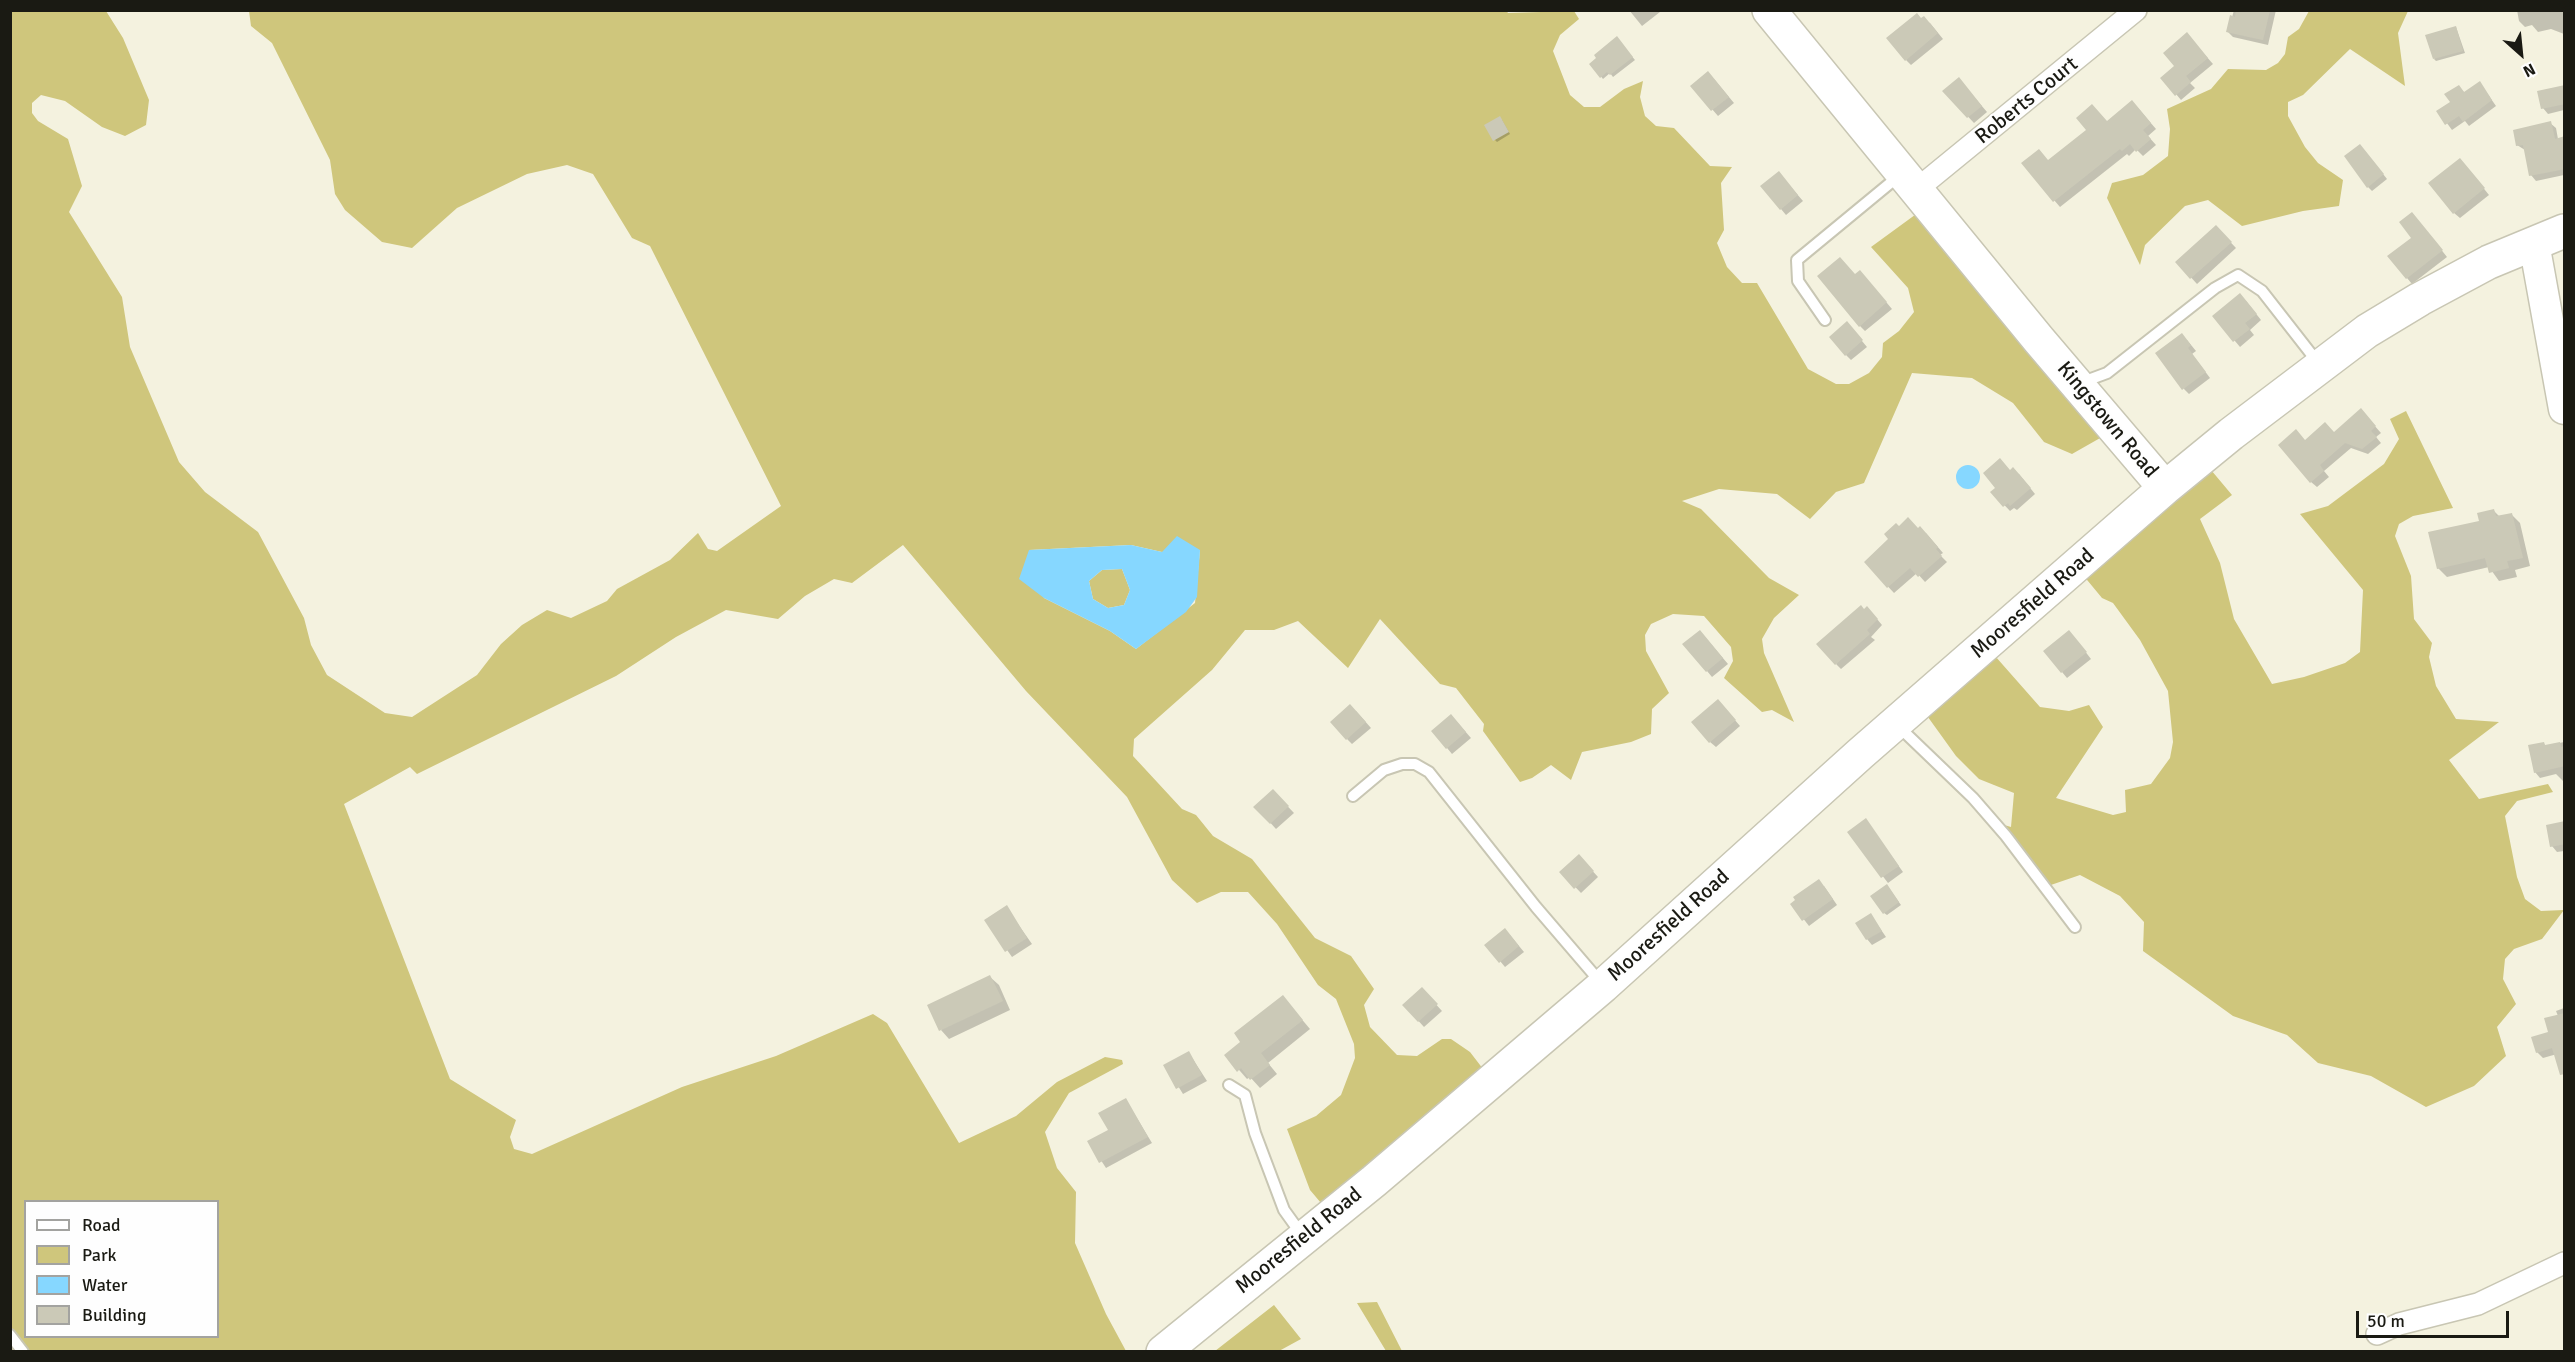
<!DOCTYPE html>
<html>
<head>
<meta charset="utf-8">
<style>
	body { margin:0 }
	#map { position:relative; width:2575px; height:1362px; overflow:hidden; background:#f4f2df; font-family:Signika,sans-serif }
	canvas { display:block }
	.frame { position:absolute; inset:0; border:12px solid #1a1a13; pointer-events:none }
	.legend { position:absolute; left:24px; top:1200px; width:195px; height:138px; box-sizing:border-box; background:#fefefe; border:2px solid #a3a3a0; margin:0; padding:8px 10px; list-style:none; font-size:18px; color:#1a1a13 }
	.legend li { display:flex; align-items:center; gap:12px; height:30px }
	.legend b { width:30px; border:2px solid #a3a3a0 }
	.north { position:absolute; left:2491px; top:24px; width:60px; height:60px; -webkit-text-stroke:4px #fefefe; paint-order:stroke; rotate:153deg; font-size:16px; font-weight:700; line-height:24px; text-align:center; color:#1a1a13 }
	.north::after { content:''; display:block; margin:auto; width:21px; height:27px; background:#1a1a13; clip-path:polygon(50% 0,100% 100%,50% 72%,0 100%) }
	.scale { position:absolute; left:2356px; top:1311px; width:153px; height:27px; box-sizing:border-box; border:3px solid #1a1a13; border-top:0; padding-left:8px; font-size:18px; line-height:21px; white-space:nowrap; color:#1a1a13; -webkit-text-stroke:4px #fefefe; paint-order:stroke }
</style>
</head>
<body>
<div id="map">
<canvas width="2575" height="1362"></canvas>
<div class="frame"></div>
<ul class="legend">
<li><b style="height:8px;background:#fff"></b>Road</li>
<li><b style="height:16px;background:#cfc67c"></b>Park</li>
<li><b style="height:16px;background:#86d7ff"></b>Water</li>
<li><b style="height:16px;background:#cbc9b7"></b>Building</li>
</ul>
<div class="north">N</div>
<div class="scale">50 m</div>
</div>
<script>
const context = document.querySelector('canvas').getContext('2d');
context.lineJoin = 'round';
function paint(path, color) { context.fillStyle = color; context.fill(path, 'evenodd'); }
const toPath = rows => new Path2D(rows.map(r => 'M' + r).join(''));
function stroke(path, color, width, dash) { context.strokeStyle = color; context.lineWidth = width; context.lineCap = dash ? 'butt' : 'round'; context.setLineDash(dash || []); context.stroke(path); }
function write(font, color, halo, rows, align = 'center') {
  context.font = font + ' Signika,sans-serif'; context.lineWidth = 4.5; context.setLineDash([]); context.textBaseline = 'middle'; context.strokeStyle = halo; context.fillStyle = color; for (const [text, x, y, turn = 0] of rows) {
    context.save(); context.translate(x, y); context.rotate((+turn || 0) * Math.PI / 180); context.textAlign = isNaN(turn) ? turn : align; if (halo) context.strokeText(text, 0, 0); context.fillText(text, 0, 0); context.restore();
  }
}
paint(toPath([
	[1506,10,1508,13,1574,11,1579,19,1560,35,1553,51,1570,95,1584,107,1600,107,1624,89,1643,81,1640,97,1645,116,1656,126,1674,128,1710,166,1732,167,1721,183,1724,230,1717,243,1727,267,1742,283,1757,283,1808,369,1836,384,1849,384,1869,373,1882,357,1883,343,1899,331,1914,312,1908,288,1871,247,1919,212,2116,429,2072,454,2044,442,2013,403,1972,378,1912,373,1864,483,1836,492,1810,519,1777,494,1719,489,1682,501,1701,509,1769,578,1799,595,1774,618,1762,639,1764,653,1794,722,1772,710,1762,712,1724,678,1733,661,1731,647,1704,616,1673,614,1651,624,1645,635,1646,651,1669,693,1652,709,1651,734,1631,742,1582,752,1571,780,1551,765,1532,778,1520,782,1483,731,1484,724,1456,688,1440,684,1380,619,1348,668,1298,621,1274,630,1245,630,1212,670,1134,739,1133,756,1182,809,1196,815,1213,836,1252,859,1315,938,1351,956,1374,989,1364,1005,1370,1027,1397,1055,1417,1056,1442,1039,1451,1039,1470,1052,1490,1078,1332,1216,1310,1190,1287,1129,1316,1116,1341,1095,1355,1058,1354,1044,1336,999,1318,985,1277,924,1248,892,1221,892,1197,903,1172,880,1127,797,1026,691,903,545,852,583,834,579,805,596,778,619,726,610,676,637,616,676,417,774,410,767,344,804,450,1079,516,1120,510,1137,514,1149,532,1154,682,1087,776,1056,873,1014,887,1023,959,1143,1016,1116,1057,1082,1105,1057,1122,1060,1123,1064,1069,1093,1045,1132,1057,1168,1076,1192,1075,1243,1106,1314,1126,1351,11,1351,10,11,106,11,123,38,149,100,146,125,125,136,102,127,65,101,41,95,32,103,32,113,38,121,68,139,82,186,69,212,122,297,130,347,179,462,205,492,258,532,304,618,311,645,327,675,385,713,412,717,477,675,501,644,522,625,547,610,571,618,607,601,617,589,670,560,698,533,708,549,717,551,781,506,650,246,632,238,593,174,567,165,527,174,457,208,412,248,382,242,345,210,335,194,330,160,272,43,251,26,249,11],
	[1131,545,1162,552,1200,550,1195,603,1136,649,1110,631,1044,598,1029,550],
	[26,1202,218,1202,218,1336,26,1336],
	[2309,11,2408,11,2398,33,2405,86,2350,49,2303,95,2288,102,2288,116,2305,147,2318,163,2343,180,2339,206,2303,211,2242,226,2208,200,2185,206,2145,245,2140,265,2107,198,2112,183,2143,175,2168,156,2170,129,2167,109,2211,89,2228,69,2266,70,2278,63,2285,54,2288,37,2299,29],
	[2406,411,2453,508,2413,516,2399,524,2395,536,2411,576,2414,619,2432,643,2429,657,2436,686,2456,719,2499,722,2449,760,2479,799,2548,784,2553,792,2517,801,2505,816,2517,877,2525,899,2541,911,2564,910,2542,939,2514,949,2505,959,2503,979,2516,1004,2497,1027,2506,1056,2474,1086,2426,1107,2371,1076,2318,1063,2287,1035,2233,1016,2143,951,2144,922,2120,896,2080,875,2045,887,2031,873,2004,825,2011,827,2014,793,1979,779,1956,756,1920,706,1988,648,2040,707,2069,711,2089,705,2103,727,2056,798,2113,815,2126,812,2125,790,2151,784,2170,758,2173,742,2168,691,2140,640,2113,603,2102,598,2078,569,2206,464,2232,495,2200,519,2220,563,2234,619,2272,684,2304,677,2345,663,2360,652,2363,590,2300,514,2328,506,2384,464,2399,439,2390,419],
	[1122,569,1130,590,1124,605,1108,608,1093,599,1089,581,1102,570],
	[1377,1302,1402,1351,1386,1351,1357,1303],
	[1274,1305,1301,1339,1279,1351,1215,1351]
]), '#cfc67c');
paint(toPath([
	'1956 477a12 12 0 1 1 24 0a12 12 0 1 1-24 0Z',
	[1177,536,1200,550,1197,597,1186,612,1136,649,1110,631,1044,598,1019,579,1029,550,1131,545,1162,552],
	[1122,569,1130,590,1124,605,1108,608,1093,599,1089,581,1102,570]
]), '#86d7ff');
paint(toPath([
	[1629,10,1660,10,1660,12,1642,26],
	[2234,10,2276,10,2268,45,2233,37,2228,32],
	[2517,10,2564,10,2564,34,2551,29,2538,32,2532,25,2525,27,2519,21],
	[1922,20,1930,23,1943,39,1911,65,1906,60],
	[2456,27,2465,53,2436,61,2434,59],
	[2192,40,2213,64,2190,83,2195,88,2181,100,2176,94,2176,66],
	[1619,41,1635,60,1613,77,1610,73,1603,79,1591,64],
	[1714,79,1734,103,1718,116,1692,86],
	[2480,83,2496,106,2469,126,2465,121,2452,130,2438,111,2452,102,2459,87,2465,93],
	[1964,85,1987,112,1974,123,1944,91],
	[2564,86,2564,110,2548,114,2543,108],
	[2138,108,2156,129,2148,136,2156,145,2143,156,2136,149,2129,156,2127,154,2060,207,2023,164,2049,162,2107,123],
	[1502,120,1510,134,1497,142,1495,140],
	[2550,123,2556,128,2558,139,2564,139,2564,175,2536,181,2531,175,2525,150,2517,145],
	[2364,150,2387,179,2372,191,2368,187],
	[2465,165,2489,195,2460,218,2454,213],
	[1784,179,1803,201,1786,215,1781,209],
	[2417,219,2447,257,2412,284,2407,278],
	[2216,227,2236,248,2197,284,2177,262],
	[1855,276,1865,277,1892,309,1865,331,1860,326],
	[2246,301,2261,320,2250,330,2254,335,2240,347,2214,316],
	[1852,329,1867,347,1851,360,1846,355],
	[2187,340,2196,351,2192,354,2210,378,2189,394,2184,389],
	[2366,416,2381,433,2376,437,2381,443,2368,454,2351,448,2324,471,2329,477,2317,487,2311,482,2305,441,2334,433],
	[2011,471,2019,474,2035,494,2017,510,2014,508,2010,511,1992,492],
	[2494,511,2500,517,2512,515,2520,523,2530,566,2515,570,2517,577,2499,581,2489,567,2447,577,2438,568,2480,522],
	[1899,528,1918,530,1926,533,1943,553,1940,555,1947,562,1925,582,1917,573,1894,593,1866,563],
	[1872,613,1882,625,1871,637,1875,640,1841,669,1836,664],
	[1705,637,1728,664,1712,677,1707,671],
	[2074,637,2091,659,2067,678,2062,672],
	[1723,706,1740,726,1716,747,1710,742],
	[1356,711,1371,728,1352,744,1347,739],
	[1457,722,1471,738,1452,754,1433,731],
	[2564,742,2564,782,2556,774,2540,778,2535,772,2543,743,2546,746],
	[1273,791,1294,813,1276,829,1256,807],
	[1866,820,1903,872,1888,883,1849,832],
	[2564,822,2564,851,2557,852,2552,846],
	[1579,856,1598,877,1581,893,1561,872],
	[1824,886,1837,905,1809,926,1792,904],
	[1889,888,1901,905,1887,915,1884,913],
	[1006,907,1032,944,1012,957,986,920],
	[1871,915,1886,937,1872,945,1867,939],
	[1510,935,1524,952,1505,967,1500,961],
	[990,977,999,985,1010,1010,949,1039,941,1030],
	[1422,989,1442,1011,1424,1027,1404,1005],
	[1283,997,1310,1029,1268,1063,1277,1074,1260,1088,1250,1077,1247,1079,1226,1055,1242,1042],
	[2564,1008,2564,1056,2557,1054,2543,1058,2537,1052,2558,1016,2556,1011],
	[1189,1053,1207,1081,1183,1094,1165,1065],
	[1126,1100,1152,1143,1106,1168,1089,1142,1110,1131]
]), '#0003');
paint(toPath([
	[2236,10,2270,10,2263,40,2226,32,2230,15,2235,17],
	[1917,13,1921,18,1924,16,1938,33,1905,61,1886,38],
	[2456,26,2463,51,2433,59,2425,35],
	[2187,32,2208,58,2186,76,2191,82,2175,96,2160,78,2174,66,2163,53],
	[1617,36,1633,57,1610,75,1607,72,1600,78,1589,64,1596,58,1594,55],
	[1708,71,1729,97,1711,111,1690,86],
	[1959,77,1982,106,1967,118,1942,91],
	[2480,81,2492,100,2463,122,2459,116,2445,125,2436,111,2450,102,2444,94,2459,85,2464,92],
	[2565,85,2565,104,2541,109,2537,91],
	[2132,100,2151,123,2143,130,2151,139,2136,152,2130,144,2122,151,2120,149,2053,202,2021,163,2039,149,2048,160,2086,130,2076,118,2092,104,2107,121],
	[1500,116,1509,132,1493,141,1484,125],
	[2551,121,2555,139,2565,136,2565,169,2529,176,2523,145,2516,146,2513,130],
	[2360,144,2384,174,2367,188,2344,156],
	[2460,158,2485,188,2453,214,2428,183],
	[1779,171,1798,195,1780,210,1760,186],
	[2412,212,2443,250,2406,279,2387,256,2411,238,2399,222],
	[2216,225,2232,242,2190,279,2175,262],
	[1840,257,1855,274,1860,270,1887,302,1859,327,1817,276],
	[2240,293,2257,314,2245,323,2250,329,2233,342,2212,316],
	[1847,321,1863,340,1845,356,1829,337],
	[2182,333,2191,345,2188,348,2206,372,2182,390,2155,353],
	[2361,408,2376,426,2371,431,2377,437,2362,449,2345,443,2320,465,2324,471,2310,483,2278,445,2296,429,2305,440,2325,422,2334,432],
	[2000,458,2010,470,2013,467,2031,488,2010,506,2008,503,2003,507,1990,492,1995,488,1983,473],
	[2494,509,2496,516,2512,513,2523,558,2507,561,2509,568,2489,573,2485,558,2437,569,2428,532,2479,521,2477,513],
	[1908,517,1918,528,1920,526,1938,547,1936,549,1942,556,1918,577,1910,568,1887,588,1864,562,1888,539,1884,534,1896,523,1899,526],
	[1861,605,1864,609,1867,606,1878,619,1867,630,1870,634,1835,665,1816,644],
	[1700,630,1723,658,1706,672,1682,644],
	[2069,630,2087,652,2061,673,2043,651],
	[1718,699,1736,720,1709,743,1691,722],
	[1350,704,1366,722,1346,740,1330,722],
	[1451,714,1466,732,1446,749,1431,731],
	[2544,742,2545,745,2560,742,2561,747,2565,746,2565,766,2534,773,2528,745],
	[1273,789,1289,806,1270,824,1253,807],
	[1866,818,1899,866,1881,878,1847,832],
	[2565,821,2565,844,2550,847,2546,825],
	[1579,854,1594,871,1574,889,1559,872],
	[1819,879,1833,899,1802,921,1790,904,1795,900,1793,897],
	[1887,884,1899,902,1883,914,1870,896],
	[1007,905,1027,938,1005,952,984,920],
	[1871,913,1882,931,1866,940,1855,923],
	[1505,928,1519,946,1499,963,1484,945],
	[990,975,1003,1001,939,1031,927,1005],
	[1422,987,1438,1004,1418,1022,1402,1005],
	[1283,995,1303,1020,1261,1053,1270,1065,1250,1080,1241,1068,1237,1072,1224,1055,1240,1042,1234,1033],
	[2565,1013,2565,1074,2560,1075,2552,1048,2536,1053,2531,1037,2548,1032,2544,1018],
	[1189,1051,1202,1075,1176,1089,1163,1065],
	[1126,1098,1148,1137,1099,1163,1087,1141,1108,1130,1098,1113]
]), '#cbc9b7');
const lane = toPath([
	[1825,320,1798,281,1797,260,1900,175],
	[2080,383,2107,373,2215,288,2238,275,2262,291,2319,364],
	[1897,725,1973,798,2006,836,2075,927],
	[1353,796,1384,770,1402,764,1415,764,1429,772,1536,907,1602,984],
	[1229,1085,1245,1095,1255,1133,1284,1210,1302,1235],
	[10,1335,23,1352]
]);
const street = toPath([
	[1916,190,2136,10],
	[2377,1334,2399,1324,2478,1304,2564,1263]
]);
const secondary = toPath([
	[2534,243,2564,409]
]);
const primary = toPath([
	[1769,10,2039,340,2165,488],
	[1163,1352,1374,1181,1603,986,1860,754,2165,488,2231,434,2367,331,2420,299,2489,262,2564,231]
]);
stroke(lane, '#c8c6b3', 14);
stroke(street, '#c8c6b3', 24);
stroke(secondary, '#c8c6b3', 33);
stroke(primary, '#c8c6b3', 36);
stroke(lane, '#fff', 10);
stroke(street, '#fff', 21);
stroke(secondary, '#fff', 30);
stroke(primary, '#fff', 33);
write('21px', '#1a1a13', '#fefefe', [
	["Roberts Court",2027,101,-39],
	["Kingstown Road",2107,420,50],
	["Mooresfield Road",2033,604,-41],
	["Mooresfield Road",1669,926,-42],
	["Mooresfield Road",1299,1241,-39]
]);
</script>
</body>
</html>
